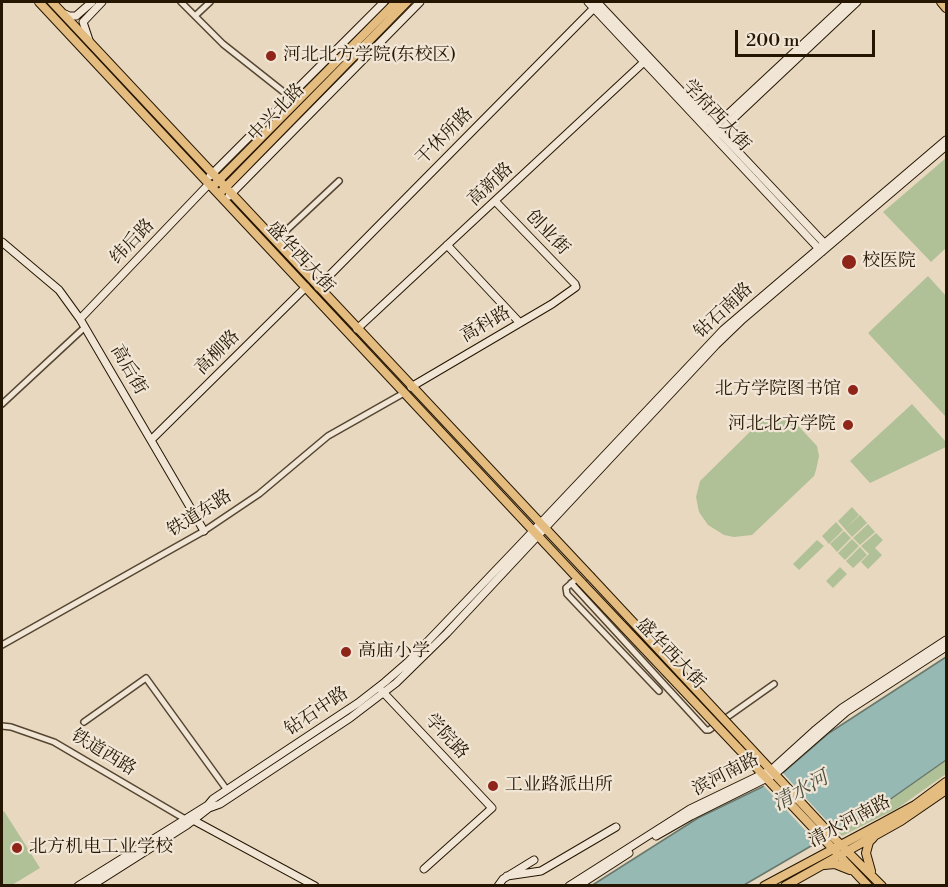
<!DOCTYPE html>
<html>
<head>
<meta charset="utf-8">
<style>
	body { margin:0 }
	#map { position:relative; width:948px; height:887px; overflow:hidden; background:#e9d8c0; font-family:"Libre Bodoni",serif }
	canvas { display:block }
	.frame { position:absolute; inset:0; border:3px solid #241601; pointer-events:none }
	.scale { position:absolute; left:735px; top:30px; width:140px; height:27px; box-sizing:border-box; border:3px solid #241601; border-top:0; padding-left:8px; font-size:18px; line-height:21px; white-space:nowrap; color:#241601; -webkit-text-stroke:4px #f1e6d6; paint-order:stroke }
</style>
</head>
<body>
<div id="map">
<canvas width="948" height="887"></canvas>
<div class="frame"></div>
<div class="scale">200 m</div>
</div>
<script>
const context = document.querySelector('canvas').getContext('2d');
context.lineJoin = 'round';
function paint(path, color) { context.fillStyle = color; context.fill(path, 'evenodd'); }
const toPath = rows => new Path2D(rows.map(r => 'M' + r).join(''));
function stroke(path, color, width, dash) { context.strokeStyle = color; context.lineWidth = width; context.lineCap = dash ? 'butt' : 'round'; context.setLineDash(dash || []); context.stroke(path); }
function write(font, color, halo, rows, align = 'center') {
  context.font = font + ' "Libre Bodoni","Noto Serif SC",serif'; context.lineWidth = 4.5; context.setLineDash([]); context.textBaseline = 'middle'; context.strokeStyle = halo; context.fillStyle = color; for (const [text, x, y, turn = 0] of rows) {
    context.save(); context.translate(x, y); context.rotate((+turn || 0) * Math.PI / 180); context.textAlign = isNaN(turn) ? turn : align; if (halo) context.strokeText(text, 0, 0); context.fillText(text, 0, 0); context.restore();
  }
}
paint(toPath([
	[946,158,946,248,931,262,883,212],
	[928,276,946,296,946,417,868,333],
	[912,404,946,442,946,447,870,483,850,461],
	[770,416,785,416,791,418,817,446,819,456,816,470,814,476,752,535,734,537,724,535,708,525,699,512,696,497,700,481,763,419],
	[852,507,859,515,845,529,838,521],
	[860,515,867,523,852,537,845,529],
	[836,522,843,530,829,544,822,536],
	[868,524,875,532,860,545,853,538],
	[844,531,851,538,837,552,830,544],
	[876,533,883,540,875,548,882,555,868,569,861,562,869,554,861,546],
	[852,539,859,546,845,560,838,553],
	[817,540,824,546,799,570,793,564],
	[860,547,867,555,853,568,846,561],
	[840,567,847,574,833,588,826,581],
	[946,760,946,774,898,808,842,836,837,830,885,803],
	[4,811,40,868,12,885,2,885,2,813]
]), '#b0c097');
const water = toPath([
	[946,657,946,760,885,803,744,885,591,886,698,818,762,787,784,772,829,733,946,657]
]);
paint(water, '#97b9b3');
stroke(water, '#69786c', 1.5);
paint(toPath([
	[782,772,836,831,816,842,763,785]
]), '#e9d8c0');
const street = toPath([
	[181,2,223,44,290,97],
	[195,16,210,2],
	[275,241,339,181],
	[2,404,85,327],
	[574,581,566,588,567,594,659,691],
	[571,583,706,730,709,730,774,684],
	[2,645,204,531,259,494,328,436,404,393],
	[84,722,146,678,227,790],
	[2,726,11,727,54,742,185,819]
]);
const secondary = toPath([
	[588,2,822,252],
	[597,2,826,245],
	[65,14,69,16,76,16,92,2],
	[89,40,83,22,102,2],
	[712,129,848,2],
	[716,135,857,2],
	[210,176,384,2],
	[229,196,420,2],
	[2,242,59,290,80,319,204,531],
	[447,245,520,323],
	[318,287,594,8],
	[80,319,207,186],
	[357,329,644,62],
	[411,387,552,304,576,287,575,284,495,201],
	[151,440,306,287],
	[382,691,492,808,424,869],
	[193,820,315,886],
	[656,836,691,816,775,774,846,712,946,647],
	[507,876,541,871,616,827],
	[78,886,208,805,213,799,358,703,385,682,408,662,517,548,723,330,946,140],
	[91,886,187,825,209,808,220,804,350,718,396,683,447,633,716,345,743,319,946,146],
	[498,886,503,879,534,860],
	[569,886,690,809,771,770,814,731,842,708,946,640],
	[578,886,629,853]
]);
const primary = toPath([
	[39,2,582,583],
	[52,2,590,576],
	[941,2,946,8],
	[215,184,396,2],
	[222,191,407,2],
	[743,740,833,837,882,886],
	[736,746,868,886],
	[824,865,835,864,850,870],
	[871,871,866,853,869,842,873,838],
	[764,886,882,823,915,805,946,782],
	[785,886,901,821,946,790]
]);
stroke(street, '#554631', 8);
stroke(secondary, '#241601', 9);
stroke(primary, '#241601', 10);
stroke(street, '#f1e6d6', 5);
stroke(secondary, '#f1e6d6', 7);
stroke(primary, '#e4bc80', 8);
const primaryBridge = toPath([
	[590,576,743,740],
	[582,583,736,746]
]);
stroke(primaryBridge, '#241601', 10, []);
stroke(primaryBridge, '#e4bc80', 8);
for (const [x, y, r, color] of [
	[271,56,6,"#8f2418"],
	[849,262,8,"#8f2418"],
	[853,390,6,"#8f2418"],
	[848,425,6,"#8f2418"],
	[346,652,6,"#8f2418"],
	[493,786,6,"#8f2418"],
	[17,848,6,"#8f2418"]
]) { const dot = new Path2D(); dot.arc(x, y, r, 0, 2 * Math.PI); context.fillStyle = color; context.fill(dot); stroke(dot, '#f1e6d6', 2); }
write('18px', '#241601', '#f1e6d6', [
	["河北北方学院(东校区)",283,56],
	["校医院",862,262],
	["北方学院图书馆",841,390,"right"],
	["河北北方学院",836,425,"right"],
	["高庙小学",358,652],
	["工业路派出所",505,786],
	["北方机电工业学校",29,848]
], 'left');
write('18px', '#241601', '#f1e6d6', [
	["中兴北路",277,113,-46],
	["学府西大街",716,116,47],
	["干休所路",445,137,-45],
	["高新路",491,185,-43],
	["创业街",547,233,46],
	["纬后路",133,242,-46],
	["盛华西大街",300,258,47],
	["钻石南路",724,311,-43],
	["高科路",486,325,-30],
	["高柳路",218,353,-45],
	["高后街",128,370,60],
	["铁道东路",200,514,-32],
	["盛华西大街",670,654,46],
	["钻石中路",317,712,-34],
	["学院路",446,737,47],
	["铁道西路",103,753,31],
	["滨河南路",726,775,-27],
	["清水河南路",850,822,-28]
]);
write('italic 20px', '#4c4f3f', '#f1e6d6', [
	["清水河",801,792,-29]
]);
</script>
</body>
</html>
